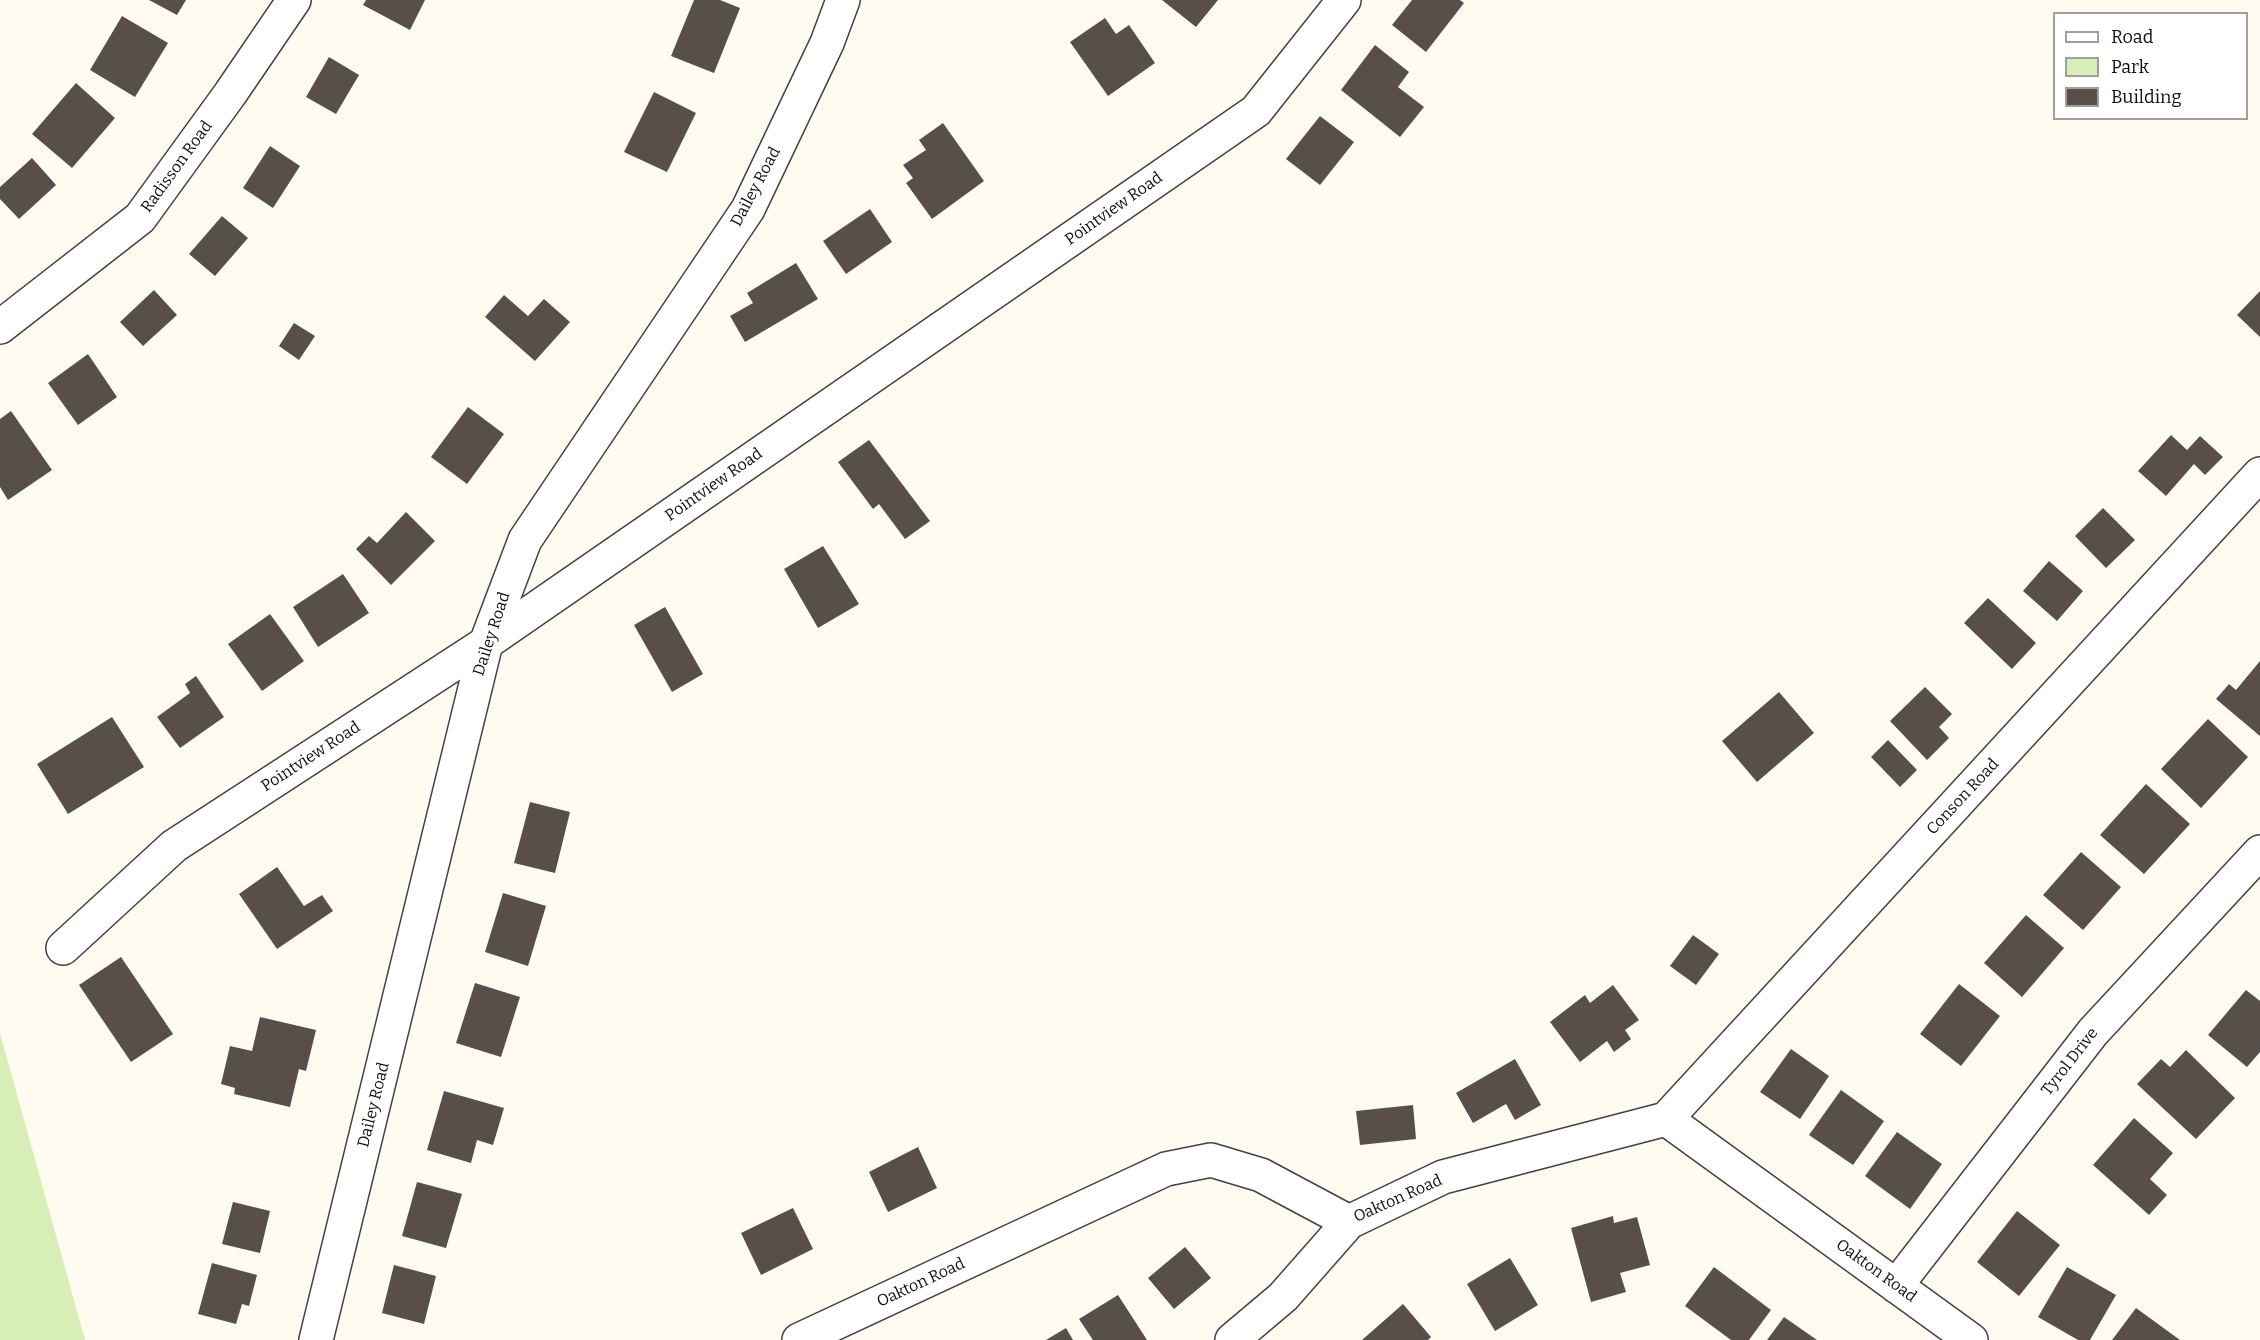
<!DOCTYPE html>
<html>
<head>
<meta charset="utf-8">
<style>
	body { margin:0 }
	#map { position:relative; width:2260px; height:1340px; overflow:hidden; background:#fffbf1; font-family:Bitter,serif }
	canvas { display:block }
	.legend { position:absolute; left:2053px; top:12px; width:195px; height:108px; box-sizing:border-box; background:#fff; border:2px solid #9f9f9f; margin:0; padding:8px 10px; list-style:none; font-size:18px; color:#0f0f0f }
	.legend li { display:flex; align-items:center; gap:12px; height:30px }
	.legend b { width:30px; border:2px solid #9f9f9f }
</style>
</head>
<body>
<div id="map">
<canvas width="2260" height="1340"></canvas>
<ul class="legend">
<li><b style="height:8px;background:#fff"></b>Road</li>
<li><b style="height:16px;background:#d7efb6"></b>Park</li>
<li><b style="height:16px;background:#594f4a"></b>Building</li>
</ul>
</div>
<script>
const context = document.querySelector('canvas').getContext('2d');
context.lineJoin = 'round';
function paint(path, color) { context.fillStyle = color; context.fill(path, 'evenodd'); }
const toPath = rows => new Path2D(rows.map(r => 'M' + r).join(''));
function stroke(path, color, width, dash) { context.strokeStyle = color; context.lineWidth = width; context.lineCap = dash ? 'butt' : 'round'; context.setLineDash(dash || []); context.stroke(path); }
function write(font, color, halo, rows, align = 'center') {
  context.font = font + ' Bitter,serif'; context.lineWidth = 6; context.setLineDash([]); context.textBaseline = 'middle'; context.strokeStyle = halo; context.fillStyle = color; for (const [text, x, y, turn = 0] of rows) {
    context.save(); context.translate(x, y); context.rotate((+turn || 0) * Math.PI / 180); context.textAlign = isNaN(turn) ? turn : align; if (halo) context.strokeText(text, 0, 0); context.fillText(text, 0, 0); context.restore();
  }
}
paint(toPath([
	[0,1033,85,1340,0,1340]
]), '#d7efb6');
paint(toPath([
	[149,0,186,0,177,15],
	[366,0,425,0,410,30,363,5],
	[694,0,720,0,740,8,714,73,671,56],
	[1162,0,1218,0,1196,27],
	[1412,0,1460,0,1464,3,1426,52,1392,25],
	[122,16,168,43,135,97,90,70],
	[1105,18,1116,34,1129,25,1155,63,1108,96,1070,42],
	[1375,45,1409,72,1398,87,1424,107,1400,137,1341,90],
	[329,57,359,75,336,114,306,97],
	[76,83,115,118,72,168,32,134],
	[654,92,696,113,667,172,624,152],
	[1320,116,1354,142,1320,185,1286,159],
	[943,123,984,181,932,219,906,183,913,178,903,165,926,150,919,140],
	[270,146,300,166,273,208,243,188],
	[32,158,56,185,19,219,0,199,0,187],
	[870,209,892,242,846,274,823,241],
	[222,216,248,238,215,276,189,254],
	[796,263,818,299,745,342,730,316,753,303,747,293],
	[154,290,177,315,143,346,120,322],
	[2260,291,2260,337,2237,315],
	[504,295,528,316,544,299,570,322,535,361,485,317],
	[294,323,315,336,299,360,279,346],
	[88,354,117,397,78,425,48,383],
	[468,407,504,434,467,484,431,457],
	[11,411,52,470,8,500,0,487,0,419],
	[2171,435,2187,450,2200,436,2223,457,2205,475,2194,464,2166,496,2138,471],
	[869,440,930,521,905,539,879,504,873,509,838,462],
	[2103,508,2135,540,2106,568,2075,536],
	[406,512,435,541,391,585,356,549,369,536,377,543],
	[823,546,859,604,818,628,784,569],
	[2049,561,2083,591,2057,621,2023,591],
	[343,574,369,613,318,647,293,607],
	[1988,598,2036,643,2012,669,1964,623],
	[665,607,703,674,672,692,634,625],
	[270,614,304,661,262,691,228,644],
	[2260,661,2260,736,2216,699,2229,684,2236,690],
	[196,676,224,717,180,748,157,717,190,693,185,684],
	[1925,687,1952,714,1939,727,1949,738,1927,760,1890,721],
	[1779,692,1814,733,1757,782,1722,741],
	[112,717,144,767,68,814,37,764],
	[2208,719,2248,757,2201,808,2161,769],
	[1888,740,1917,770,1900,787,1871,757],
	[2146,784,2190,824,2144,874,2100,835],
	[530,802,570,812,555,873,514,863],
	[2081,852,2121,887,2083,930,2043,895],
	[277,867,304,906,322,895,333,911,277,949,239,894],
	[503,893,546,906,528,966,485,952],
	[2026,915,2064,948,2022,997,1984,963],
	[1693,935,1719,954,1696,985,1670,966],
	[121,957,173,1034,131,1062,79,985],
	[475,983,520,997,501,1057,456,1043],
	[1959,984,2000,1016,1961,1066,1920,1034],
	[1613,985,1639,1020,1625,1030,1631,1039,1614,1052,1607,1041,1580,1062,1550,1022,1585,995,1590,1003],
	[2246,990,2260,1001,2260,1052,2247,1067,2208,1035],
	[260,1017,316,1030,306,1071,299,1069,290,1107,234,1094,235,1088,221,1084,230,1046,252,1051],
	[1791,1049,1829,1076,1800,1119,1760,1092],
	[2186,1050,2235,1098,2196,1139,2137,1084,2161,1059,2170,1067],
	[1515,1059,1541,1105,1515,1120,1506,1104,1473,1123,1456,1093],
	[1841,1090,1884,1121,1853,1165,1809,1135],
	[444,1091,504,1108,493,1145,477,1140,471,1163,427,1150],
	[1413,1105,1416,1139,1360,1145,1356,1111],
	[2134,1118,2173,1153,2150,1179,2167,1195,2149,1215,2093,1165],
	[1897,1132,1942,1164,1910,1209,1865,1176],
	[918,1147,937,1188,888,1212,869,1172],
	[417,1182,462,1194,446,1248,402,1236],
	[233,1202,270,1211,260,1253,222,1244],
	[793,1208,813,1249,761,1275,741,1233],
	[2017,1211,2060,1245,2019,1296,1977,1262],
	[1613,1216,1614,1223,1637,1217,1650,1265,1620,1273,1626,1292,1591,1302,1571,1228],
	[1185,1247,1211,1278,1174,1309,1148,1278],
	[1510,1258,1538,1305,1495,1331,1467,1284],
	[212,1263,257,1275,249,1306,242,1304,236,1324,198,1314],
	[394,1265,436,1276,424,1324,382,1313],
	[1714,1267,1771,1310,1749,1340,1731,1340,1685,1306],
	[2067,1267,2116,1295,2090,1340,2078,1340,2038,1317],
	[1118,1295,1147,1340,1093,1340,1079,1319],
	[1403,1304,1431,1337,1428,1340,1362,1340],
	[2136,1308,2180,1340,2112,1340],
	[1784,1317,1817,1340,1767,1340],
	[1066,1328,1073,1340,1046,1340]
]), '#594f4a');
const minor = toPath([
	[0,327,140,218,230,94,294,0],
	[63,948,174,846,486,643,1256,111,1344,0],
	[1666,1119,2260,474],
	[1666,1119,1971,1340],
	[1896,1286,2093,1032,2260,852],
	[316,1340,486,643,525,540,748,209,827,43,843,0],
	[799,1340,1166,1169,1211,1160,1261,1175,1349,1222],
	[1232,1340,1283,1297,1349,1222,1443,1177,1666,1119]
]);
stroke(minor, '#424242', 36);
stroke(minor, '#fff', 33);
write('16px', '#0f0f0f', '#fff', [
	["Radisson Road",177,167,-54],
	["Dailey Road",756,187,-62],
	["Pointview Road",1114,209,-35],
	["Pointview Road",714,485,-35],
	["Dailey Road",492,634,-72],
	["Pointview Road",311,757,-33],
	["Conson Road",1963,797,-47],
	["Tyrol Drive",2070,1062,-52],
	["Dailey Road",374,1105,-76],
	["Oakton Road",1398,1199,-24],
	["Oakton Road",1876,1271,36],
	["Oakton Road",921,1283,-25]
]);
</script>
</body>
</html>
